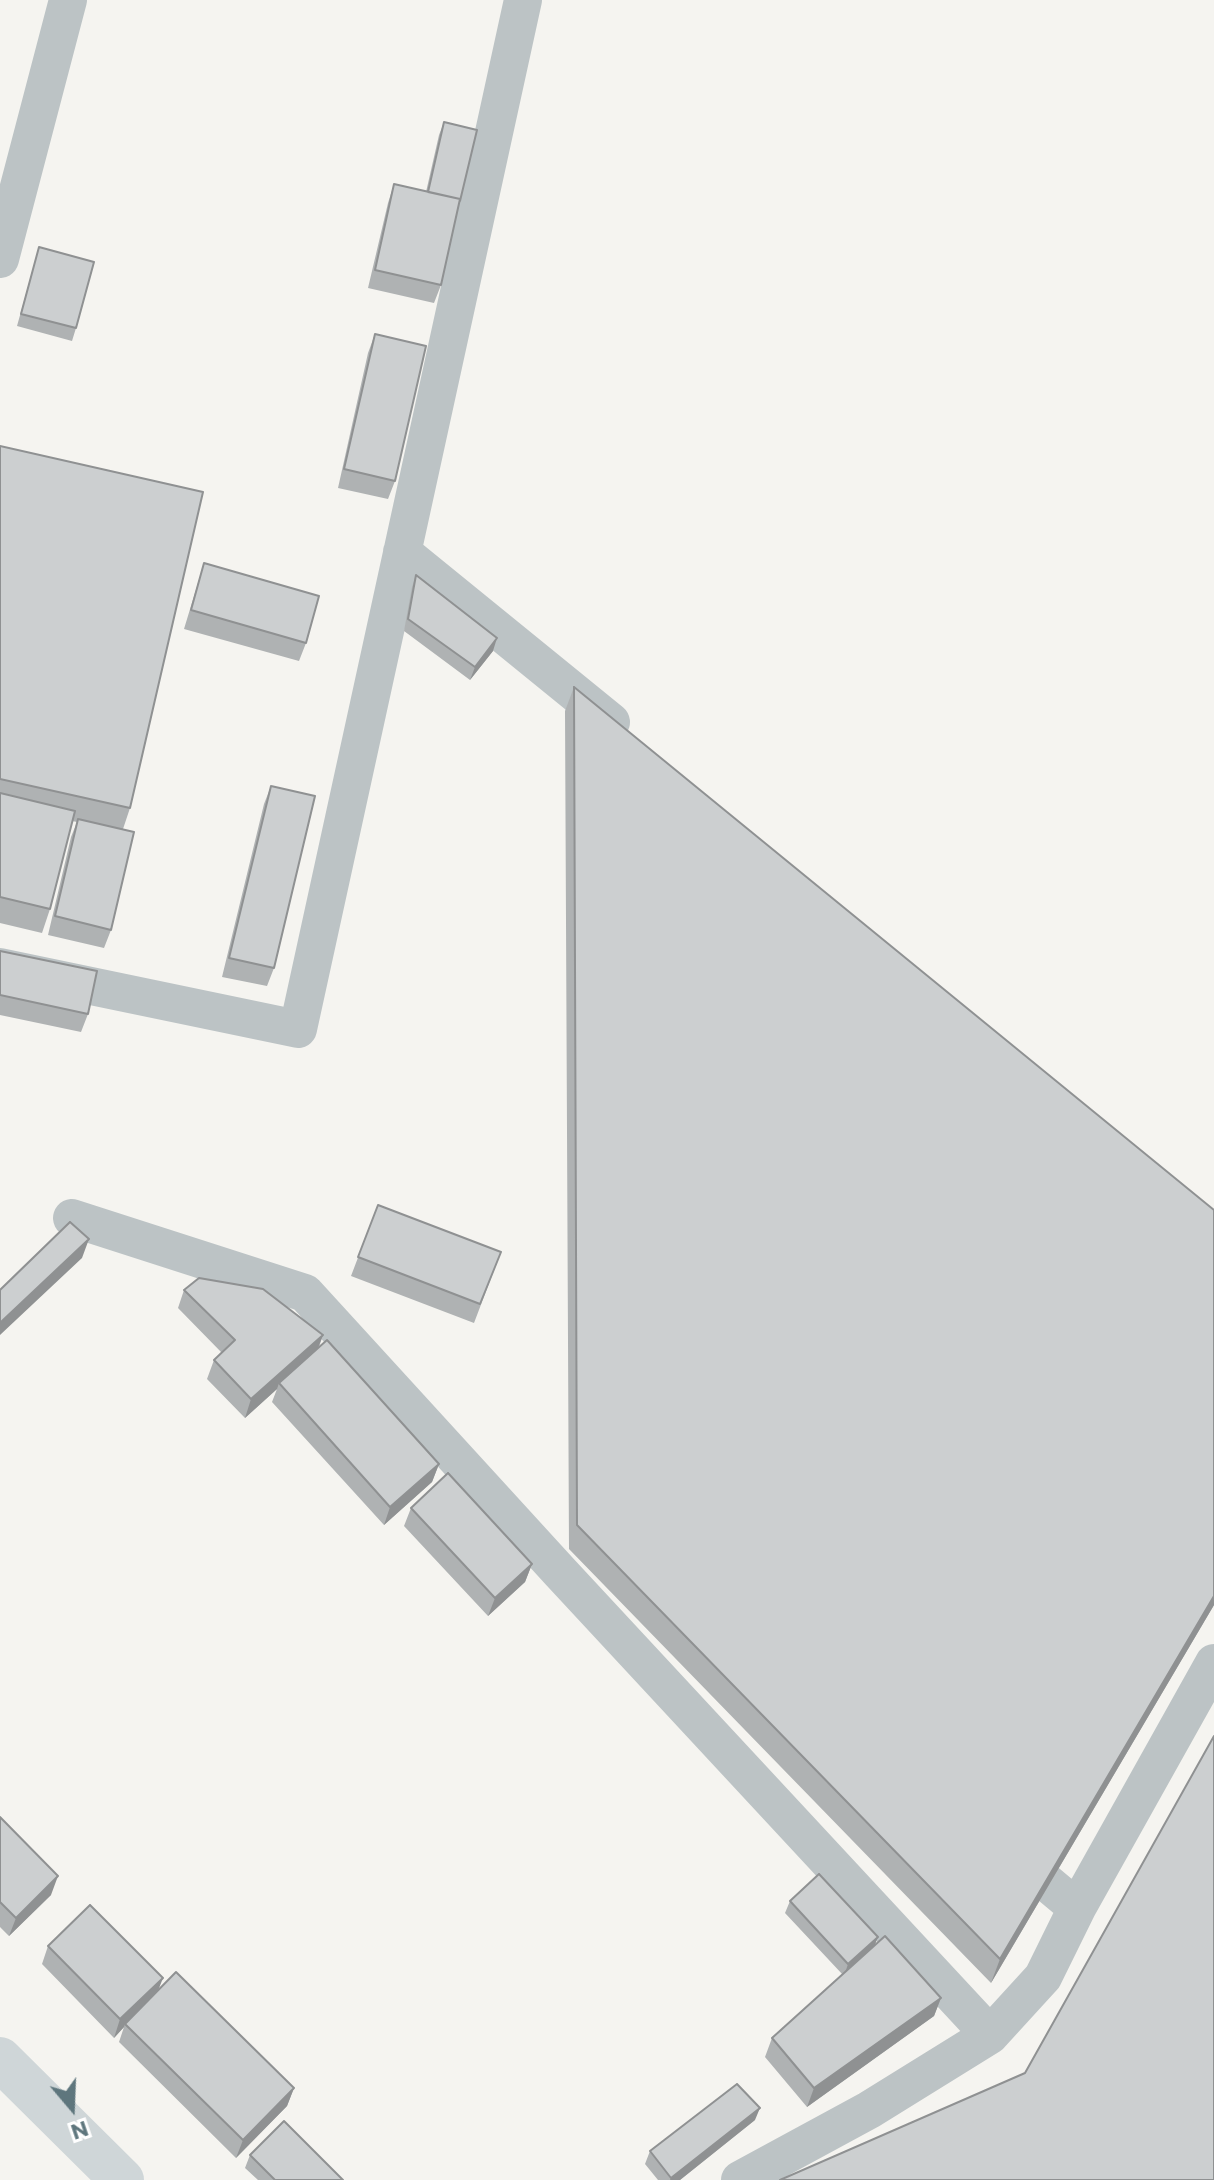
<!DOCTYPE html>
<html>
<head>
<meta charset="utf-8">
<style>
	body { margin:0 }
	#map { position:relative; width:1214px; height:2180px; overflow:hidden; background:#f5f4f0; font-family:Commissioner,sans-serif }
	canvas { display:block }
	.north { position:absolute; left:32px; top:2068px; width:80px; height:80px; -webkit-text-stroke:6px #fff; paint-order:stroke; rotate:161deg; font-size:22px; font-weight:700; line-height:32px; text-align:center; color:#5e767d }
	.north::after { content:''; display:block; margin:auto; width:28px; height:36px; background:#5e767d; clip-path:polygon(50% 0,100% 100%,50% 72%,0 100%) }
</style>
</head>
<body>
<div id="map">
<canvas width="1214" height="2180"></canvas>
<div class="north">N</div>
</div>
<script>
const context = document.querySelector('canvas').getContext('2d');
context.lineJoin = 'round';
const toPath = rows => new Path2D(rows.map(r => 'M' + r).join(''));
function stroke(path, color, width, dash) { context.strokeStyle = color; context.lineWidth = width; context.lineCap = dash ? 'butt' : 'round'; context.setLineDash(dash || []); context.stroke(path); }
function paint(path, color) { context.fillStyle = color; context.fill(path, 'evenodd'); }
stroke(toPath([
	[0,259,68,0],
	[402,552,611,722],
	[0,967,298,1029,523,0],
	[72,1218,305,1293,560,1572,990,2035],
	[1014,1845,1040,1877,1077,1908],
	[740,2180,869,2110,990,2035,1043,1977,1077,1908,1214,1663]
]), '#bcc3c5', 38);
stroke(toPath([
	[0,2059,122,2180]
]), '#cfd6d8', 44);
paint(toPath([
	[444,122,441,285,434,303,368,288,388,203,394,184,426,192,439,135],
	[39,247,76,328,72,341,17,326],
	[375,334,395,481,388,499,338,488,368,353],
	[0,446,130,808,123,829,111,930,104,948,48,935,71,837,77,822,72,821,50,909,42,933,0,923],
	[204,563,306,643,299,661,184,629],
	[416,575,493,651,470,680,404,631,412,587],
	[574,687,1214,1210,1214,1605,991,1983,569,1549,565,711],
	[271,786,274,968,267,986,222,977,264,804],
	[0,951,88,1014,81,1032,0,1015],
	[378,1205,501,1252,474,1323,351,1276],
	[184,1290,323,1335,319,1347,439,1464,432,1482,384,1525,272,1402,277,1389,245,1418,207,1379,214,1360,222,1353,178,1308],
	[411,1508,532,1564,525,1582,488,1616,404,1526],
	[0,1817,51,1895,9,1936,0,1927],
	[790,1901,874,1946,941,1998,934,2016,807,2107,765,2057,772,2038,843,1975,785,1913],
	[48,1946,158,1991,294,2088,287,2106,236,2158,119,2042,124,2027,114,2038,42,1964],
	[755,2120,680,2180,658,2180,645,2164,650,2151],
	[250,2155,343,2180,258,2180,245,2168]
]), '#afb2b3');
paint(toPath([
	[497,638,493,651,470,680,475,667],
	[89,1239,82,1258,0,1335,0,1323],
	[323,1335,316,1353,279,1383,277,1389,245,1418,251,1399],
	[439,1464,432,1482,384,1525,390,1507],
	[532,1564,525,1582,488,1616,495,1598],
	[1214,1596,1214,1605,991,1983,1000,1959],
	[58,1876,51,1895,9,1936,16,1918],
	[878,1937,873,1950,844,1976,848,1964],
	[163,1978,156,1996,125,2024,124,2027,114,2038,120,2019],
	[941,1998,934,2016,807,2107,814,2088],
	[294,2088,287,2106,236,2158,243,2140],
	[760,2108,755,2120,680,2180,670,2180,671,2178]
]), '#8f9192');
const building = toPath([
	[444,122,477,130,460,201,460,199,428,192,444,122],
	[394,184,460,199,441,285,375,270,394,184],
	[39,247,94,262,76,328,21,314,39,247],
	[375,334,426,346,395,481,344,469,375,334],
	[0,446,203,492,130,808,0,779,0,446],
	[204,563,319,596,306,643,191,610,204,563],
	[416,575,497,638,475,667,408,619,416,575],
	[574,687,1214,1210,1214,1596,1000,1959,577,1525,574,687],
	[271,786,315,796,274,968,229,958,271,786],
	[0,793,75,811,50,909,0,897,0,793],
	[78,819,134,832,111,930,55,916,78,819],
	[0,951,97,971,88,1014,0,995,0,951],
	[378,1205,501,1252,480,1304,358,1257,378,1205],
	[70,1222,89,1239,0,1323,0,1290,70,1222],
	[199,1278,263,1289,323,1335,251,1399,214,1360,235,1340,184,1290,199,1278],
	[327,1340,439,1464,390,1507,279,1383,327,1340],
	[448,1473,532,1564,495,1598,411,1508,448,1473],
	[1214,1736,1214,2180,780,2180,1025,2073,1214,1736],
	[0,1817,58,1876,16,1918,0,1902,0,1817],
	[819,1874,878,1937,848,1964,790,1901,819,1874],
	[90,1905,163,1978,120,2019,48,1946,90,1905],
	[885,1936,941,1998,814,2088,772,2038,885,1936],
	[176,1972,294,2088,243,2140,125,2024,176,1972],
	[737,2084,760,2108,671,2178,650,2151,737,2084],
	[284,2121,343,2180,275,2180,250,2155,284,2121]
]);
paint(building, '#cccfd0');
stroke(building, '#8f9192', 2);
</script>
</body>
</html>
